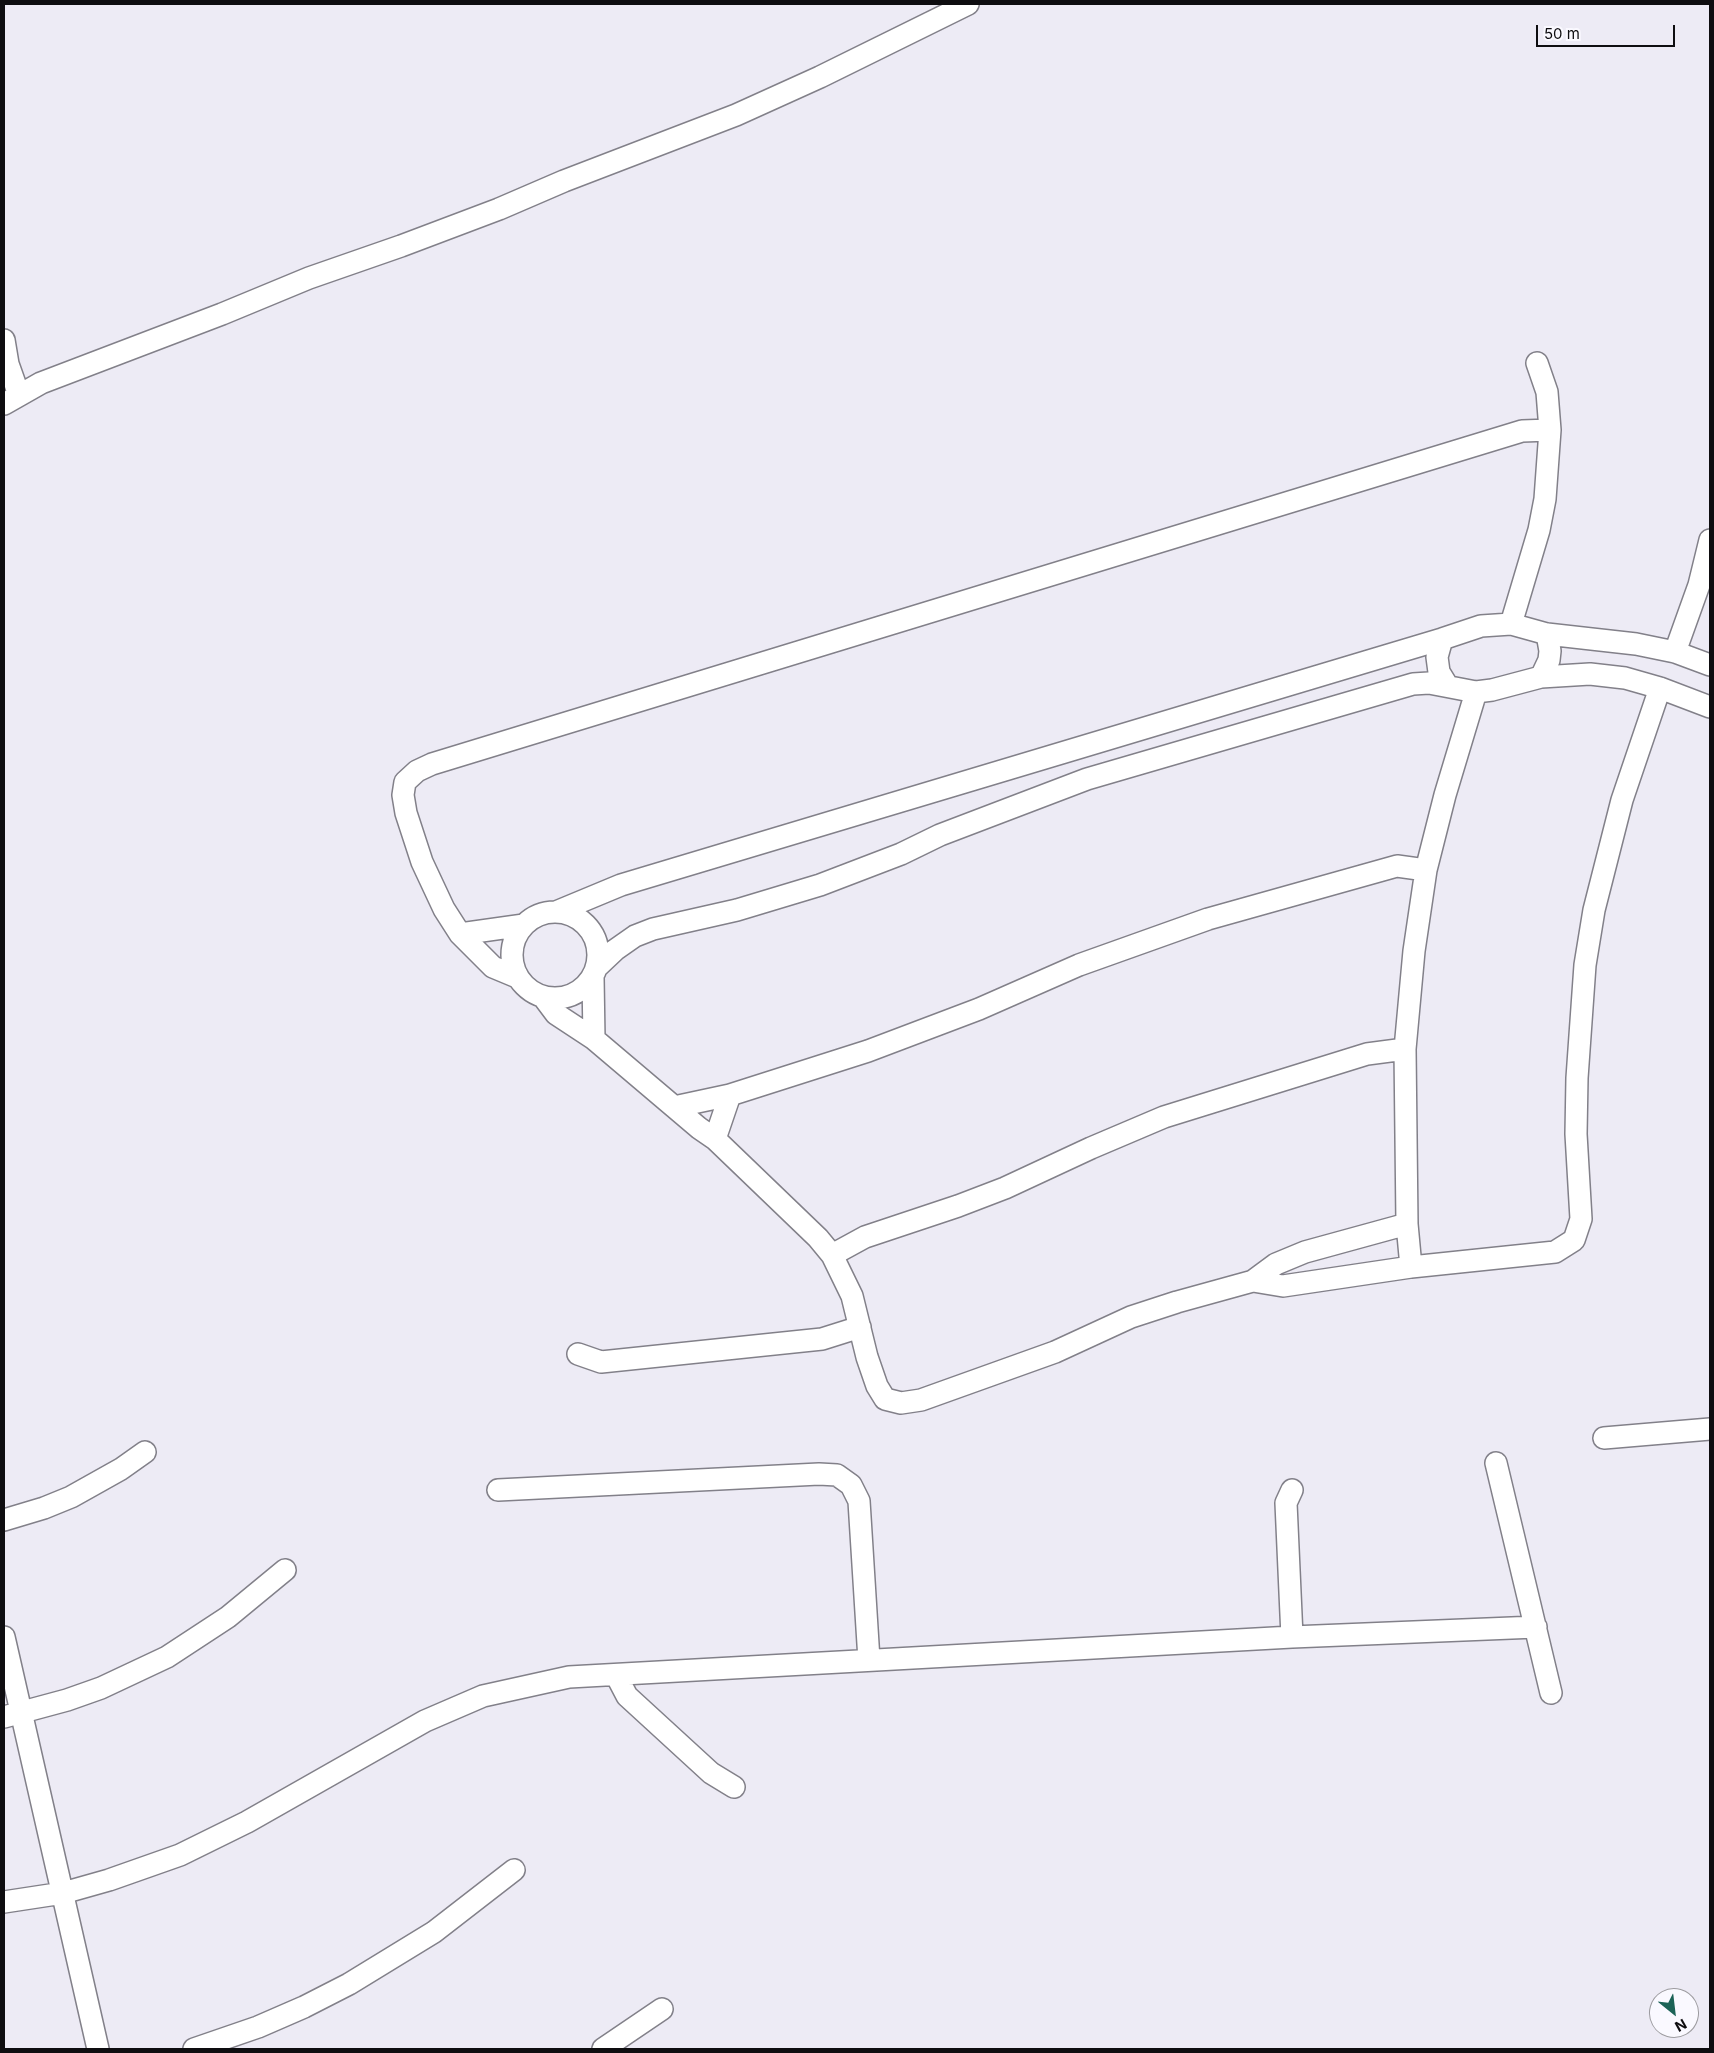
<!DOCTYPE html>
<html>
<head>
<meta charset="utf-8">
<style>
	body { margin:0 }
	#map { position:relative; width:1714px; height:2053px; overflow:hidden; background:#edebf5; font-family:Inter,sans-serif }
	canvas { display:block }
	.frame { position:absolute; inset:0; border:5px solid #0e0d10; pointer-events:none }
	.north { position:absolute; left:1649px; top:1988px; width:50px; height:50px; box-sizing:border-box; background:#faf9ff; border:1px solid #9c9b9f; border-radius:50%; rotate:151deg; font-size:14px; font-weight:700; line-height:20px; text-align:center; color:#0e0d10 }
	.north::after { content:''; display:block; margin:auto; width:18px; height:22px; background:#1c6357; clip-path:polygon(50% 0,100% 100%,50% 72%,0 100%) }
	.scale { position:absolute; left:1536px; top:25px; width:139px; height:22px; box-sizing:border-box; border:2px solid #0e0d10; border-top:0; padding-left:6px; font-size:15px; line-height:18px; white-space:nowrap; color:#0e0d10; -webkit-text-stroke:4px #faf9ff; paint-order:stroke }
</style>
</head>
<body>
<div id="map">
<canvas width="1714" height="2053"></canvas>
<div class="frame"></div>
<div class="north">N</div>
<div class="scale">50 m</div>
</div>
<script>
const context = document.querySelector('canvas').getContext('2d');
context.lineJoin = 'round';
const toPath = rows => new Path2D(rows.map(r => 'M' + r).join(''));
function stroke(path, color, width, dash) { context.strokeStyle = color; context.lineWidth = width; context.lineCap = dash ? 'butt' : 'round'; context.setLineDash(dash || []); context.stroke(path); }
const street = toPath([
	[4,340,8,364,19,395],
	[4,404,41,383,222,314,309,278,401,246,499,209,564,181,736,115,820,77,968,4],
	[1511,624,1539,530,1545,499,1550,430,1547,392,1537,363],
	[1442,639,1437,657,1439,672,1447,685],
	[1675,652,1699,585,1710,540],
	[1541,677,1549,660,1550,651,1547,634],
	'512 955a43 43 0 1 1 86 0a43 43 0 1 1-86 0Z',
	[556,912,621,885,1442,639,1481,626,1511,624,1547,634,1636,644,1675,652,1710,665],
	[460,934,524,925],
	[597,967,615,950,635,936,653,929,737,910,820,885,901,854,940,835,1087,779,1413,684,1429,683,1476,692,1492,690,1541,677,1590,674,1625,678,1660,688,1710,707],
	[517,977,493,967,460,934,444,909,422,862,406,813,403,795,405,782,417,771,432,764,1522,431,1550,430],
	[593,977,594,1039],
	[544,998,556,1014,594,1039,699,1128,715,1139,818,1238,832,1255,852,1296,867,1357,877,1386,885,1399,901,1403,921,1400,1055,1352,1131,1317,1177,1302,1253,1281,1283,1286,1411,1267,1555,1252,1574,1240,1581,1219,1576,1134,1577,1078,1585,965,1594,910,1622,800,1660,688],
	[674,1107,730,1095,868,1051,979,1009,1079,965,1208,919,1397,866,1426,870],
	[715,1139,730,1095],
	[832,1255,865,1237,958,1206,1005,1188,1091,1148,1164,1117,1367,1054,1405,1049],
	[1411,1267,1407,1224,1405,1049,1414,951,1426,870,1445,795,1476,692],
	[1253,1281,1276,1264,1305,1252,1407,1224],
	[578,1354,601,1362,822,1339,860,1327],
	[1604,1438,1710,1429],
	[1496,1463,1551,1693],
	[498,1490,819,1474,837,1475,851,1485,859,1501,869,1660],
	[1292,1490,1286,1503,1292,1637],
	[4,1520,44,1508,71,1497,121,1469,145,1452],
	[4,1637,98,2049],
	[616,1675,627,1696,711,1773,734,1787],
	[4,1717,67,1700,101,1688,167,1657,228,1617,285,1570],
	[4,1902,63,1893,109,1880,180,1855,247,1822,425,1721,483,1696,569,1677,1292,1637,1536,1627],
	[194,2049,258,2027,304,2007,349,1984,434,1932,514,1870],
	[603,2049,662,2009]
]);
stroke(street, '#828089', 24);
stroke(street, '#fff', 21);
</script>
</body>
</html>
